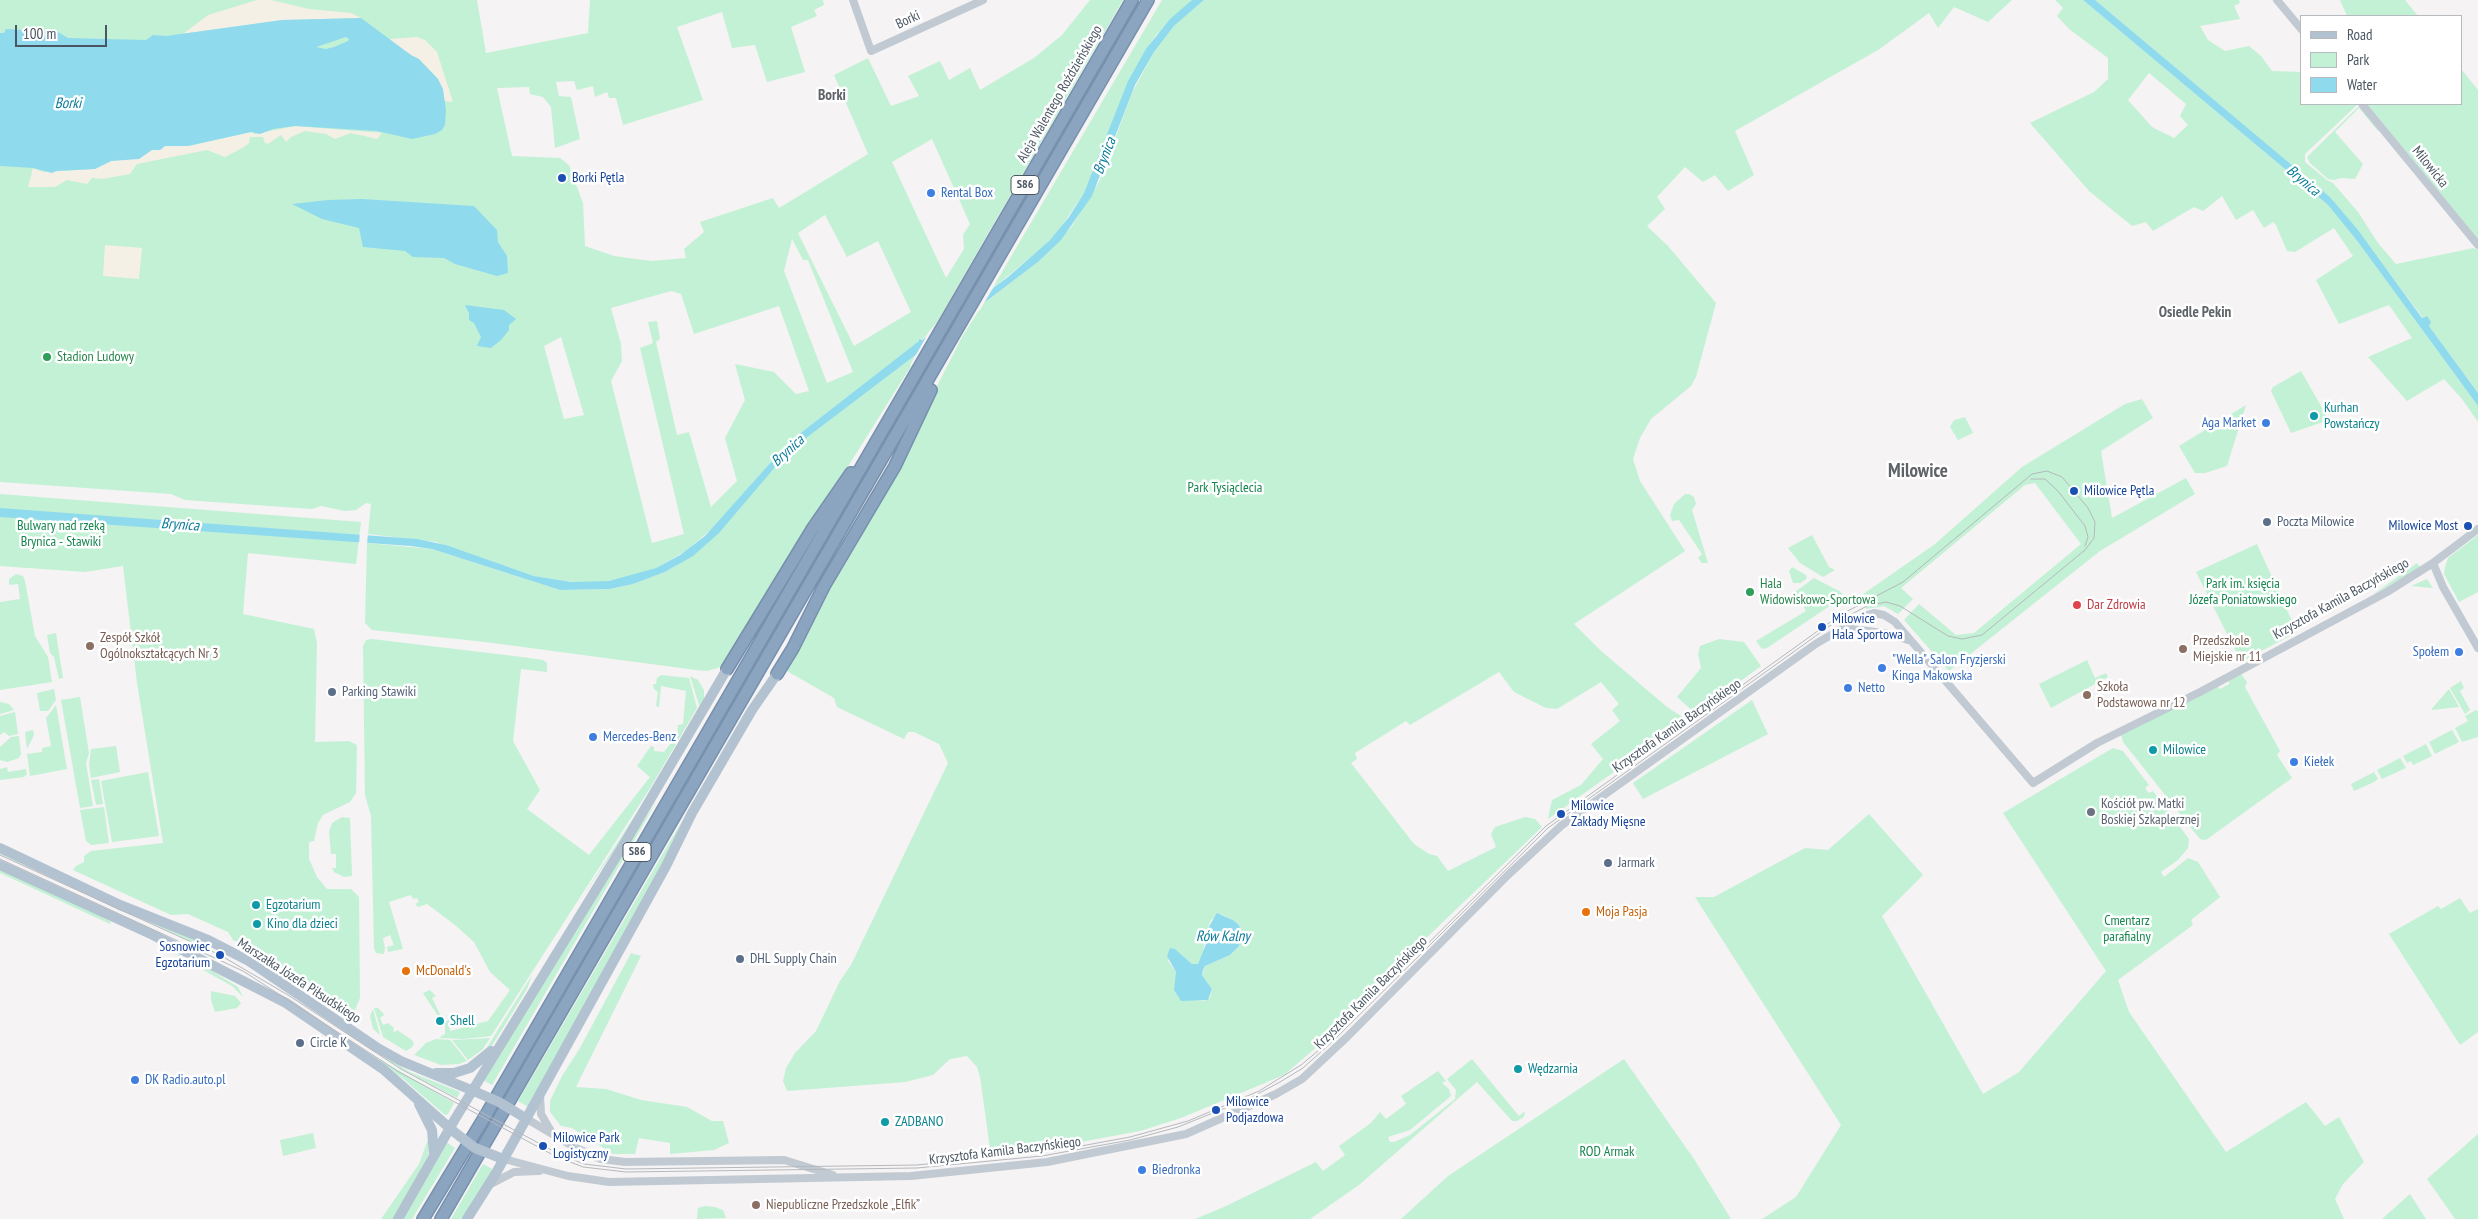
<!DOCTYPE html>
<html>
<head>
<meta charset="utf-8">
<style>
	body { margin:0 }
	#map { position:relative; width:2478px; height:1219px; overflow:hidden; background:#f5f3f3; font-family:"PT Sans Narrow",sans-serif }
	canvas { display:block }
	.legend { position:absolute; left:2300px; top:15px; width:162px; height:90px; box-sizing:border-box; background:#fff; border:1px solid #b7bbc0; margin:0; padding:6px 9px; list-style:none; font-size:15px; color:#4a5661 }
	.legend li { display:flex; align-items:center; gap:10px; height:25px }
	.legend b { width:25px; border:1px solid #b7bbc0 }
	.scale { position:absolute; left:15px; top:25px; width:92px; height:22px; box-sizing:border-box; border:2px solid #4a5661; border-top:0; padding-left:6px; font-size:15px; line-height:18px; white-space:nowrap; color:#4a5661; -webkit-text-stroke:4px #fff; paint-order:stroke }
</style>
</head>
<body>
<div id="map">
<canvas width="2478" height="1219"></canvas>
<ul class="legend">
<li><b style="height:6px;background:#b3c2d1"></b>Road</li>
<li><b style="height:14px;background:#c3f1d5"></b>Park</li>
<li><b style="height:14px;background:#90daee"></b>Water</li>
</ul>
<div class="scale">100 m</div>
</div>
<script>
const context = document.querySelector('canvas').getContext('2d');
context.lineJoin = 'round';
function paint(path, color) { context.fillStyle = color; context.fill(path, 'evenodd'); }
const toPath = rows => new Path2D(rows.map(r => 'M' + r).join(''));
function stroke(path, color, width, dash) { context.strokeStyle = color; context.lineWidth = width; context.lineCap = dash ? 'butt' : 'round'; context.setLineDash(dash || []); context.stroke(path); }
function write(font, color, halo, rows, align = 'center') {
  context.font = font + ' "PT Sans Narrow",sans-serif'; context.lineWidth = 5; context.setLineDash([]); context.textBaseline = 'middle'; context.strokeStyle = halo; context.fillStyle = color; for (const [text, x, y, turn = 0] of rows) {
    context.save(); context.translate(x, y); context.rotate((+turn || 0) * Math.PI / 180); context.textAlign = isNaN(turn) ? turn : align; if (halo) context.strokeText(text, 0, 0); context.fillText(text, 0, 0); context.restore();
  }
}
paint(toPath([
	[0,0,477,0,486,53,588,33,590,0,823,0,824,5,814,10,817,16,791,27,805,72,767,82,755,45,732,48,722,12,677,27,703,100,623,125,616,98,609,98,607,92,595,97,593,86,577,90,574,81,556,82,559,96,571,97,580,139,555,148,551,107,543,97,530,94,529,87,497,88,512,156,560,158,569,165,583,203,585,246,614,256,651,261,686,258,684,249,704,232,700,222,773,198,779,208,868,154,834,75,868,58,891,106,919,96,908,76,940,61,949,80,970,68,980,90,1034,58,1062,35,1090,0,1123,0,937,322,926,336,789,442,713,528,687,550,656,568,634,576,609,581,580,583,534,576,436,542,368,534,371,504,366,503,356,510,345,511,321,506,312,509,185,500,171,494,0,482],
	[932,139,970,224,963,235,964,249,946,278,892,162],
	[825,215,847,257,878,241,911,312,854,346,798,233],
	[792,239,803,260,808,260,853,372,827,383,784,271],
	[671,291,681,294,694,334,779,306,809,391,796,394,774,372,735,364,745,400,725,438,737,481,711,507,689,432,677,435,656,342,660,339,657,321,648,322,653,343,640,348,684,534,652,543,611,381,622,361,621,344,611,308],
	[561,337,584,415,564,419,544,346],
	[1162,0,1192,0,1156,35,1133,72,1084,193,1059,230,1044,246,992,289],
	[1204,0,2012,0,1988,22,1954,7,1938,28,1929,13,1878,50,1735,131,1754,175,1728,191,1715,175,1703,182,1685,167,1657,197,1665,209,1647,226,1668,246,1716,303,1696,377,1691,386,1651,419,1640,438,1633,459,1640,481,1685,551,1574,624,1600,650,1667,707,1687,720,1548,819,1552,800,1581,785,1603,759,1591,744,1620,721,1612,710,1619,704,1601,682,1557,709,1546,708,1514,692,1499,672,1410,725,1406,721,1355,753,1357,759,1351,763,1414,844,1429,854,1437,856,1448,871,1496,847,1491,834,1495,827,1525,817,1535,819,1542,827,1369,993,1326,1039,1284,1075,1181,1118,1140,1131,1038,1150,991,1156,980,1077,977,1067,967,1056,950,1059,933,1075,905,1082,787,1091,783,1081,786,1068,795,1053,816,1031,840,981,851,965,948,763,939,744,914,732,908,732,904,739,837,707,834,698,787,671,826,590,894,471,962,337,983,304,1038,262,1072,226,1099,182,1132,93,1154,52,1174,26],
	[1221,914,1233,920,1239,925,1242,934,1239,946,1230,955,1205,966,1202,975,1212,989,1210,998,1204,1001,1194,1000,1177,981,1176,972,1168,961,1175,949,1192,964,1198,964,1203,953,1206,932,1211,920],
	[2055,0,2083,0,2328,205,2358,242,2478,406,2478,422,2462,399,2444,379,2407,401,2368,357,2412,338,2389,305,2339,324,2316,280,2353,256,2334,228,2295,252,2287,251,2276,225,2273,222,2264,228,2253,210,2236,220,2222,196,2203,211,2194,207,2153,231,2146,222,2132,226,2089,191,2030,123,2094,92,2108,79,2108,58,2069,29,2057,16,2063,8],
	[2149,73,2186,104,2180,116,2188,125,2174,138,2152,127,2128,100],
	[2095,0,2239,0,2240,3,2234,6,2240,19,2200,26,2208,40,2225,51,2249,46,2261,56,2272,71,2302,72,2302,104,2358,104,2305,154,2305,162,2327,180,2333,183,2358,212,2378,243,2396,264,2474,248,2478,250,2478,393,2429,326,2426,316,2423,318,2357,230,2330,197],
	[2340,0,2405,0,2418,16,2347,16],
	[1109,51,1112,52,1034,187,1031,186],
	[2462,70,2478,90,2478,239,2367,104,2462,104],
	[2358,107,2361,107,2379,130,2378,131,2359,108,2335,132,2363,164,2355,179,2341,178,2334,180,2328,179,2310,163,2307,157],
	[916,354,910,365,911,366,724,664,718,668,707,671,696,670,485,642,372,630,365,623,367,543,432,549,560,590,610,589,633,584,665,572,676,566,797,445],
	[2301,371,2329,420,2291,433,2271,391,2273,387],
	[2142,399,2153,418,2101,451,2112,518,2186,478,2195,494,2100,551,1949,671,1904,620,1919,604,1956,635,1974,633,2081,544,2035,483,2025,485,1901,588,1913,599,1898,614,1884,606,1866,609,1859,597,1935,544,2022,467,2125,404],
	[2246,405,2227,466,2205,473,2195,473,2179,446],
	[1965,417,1973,433,1958,440,1950,427,1954,420],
	[869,464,873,467,560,1004,556,1003],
	[0,494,361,522,356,564,248,553,243,614,314,629,317,643,315,742,349,741,357,745,356,793,350,802,323,815,318,823,314,841,309,842,309,859,317,877,327,889,351,889,359,897,360,998,355,1010,348,1015,252,949,233,940,228,932,188,914,171,915,73,870,76,866,84,862,84,856,91,851,163,843,137,683,123,566,85,572,0,566],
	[1685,494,1689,494,1694,497,1696,504,1692,510,1708,563,1702,563,1698,558,1702,554,1679,520,1672,521,1670,515,1674,504],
	[1812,535,1829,567,1835,570,1823,577,1800,563,1788,548],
	[2478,535,2478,592,2459,602,2444,574,2445,567,2448,558],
	[2257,544,2297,632,2241,662,2196,572],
	[2417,563,2420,567,2374,595,2374,594],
	[1792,567,1806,575,1807,578,1801,583,1793,583,1789,571],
	[16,574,23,576,25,581,35,636,48,657,52,682,0,690,0,602,20,599,18,584,9,585,9,579],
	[1814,578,1841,592,1843,597,1767,648,1762,649,1756,641,1806,611,1795,592],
	[2427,579,2433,588,2411,586],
	[56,633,63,678,59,679,54,657,50,653,47,635],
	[372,639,522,657,543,660,547,663,547,672,521,669,513,741,540,790,527,809,589,855,650,777,637,766,651,746,654,747,654,751,664,752,677,735,678,725,683,724,686,691,661,686,659,707,656,706,658,692,654,689,653,684,656,684,657,678,661,675,689,678,697,708,652,785,491,1036,463,1039,439,1038,445,1034,445,1022,449,1020,450,1031,488,1021,510,990,490,972,474,942,455,925,427,904,418,907,415,904,419,902,417,898,413,899,411,895,389,902,403,949,388,952,387,947,394,945,390,935,383,938,385,948,384,954,376,953,374,949,371,816,365,795,363,646,366,640],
	[1719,639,1744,642,1761,666,1696,714,1677,697,1701,668,1698,654,1700,646],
	[2087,660,2095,678,2106,673,2108,677,2051,708,2039,684],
	[2241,674,2247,682,2245,687,2280,751,2277,755,2292,778,2206,840,2200,839,2123,742,2121,734,2217,686,2220,689,2229,684,2229,680],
	[690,676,698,680,704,690,704,699,700,708],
	[2461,681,2464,688,2460,691,2470,710,2465,714,2450,688],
	[54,689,56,700,48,711,40,711,37,693],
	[2449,689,2459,707,2431,710,2435,705],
	[80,697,89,753,86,763,93,806,80,808,61,700],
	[1752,700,1768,734,1643,799,1633,783],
	[0,702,9,704,14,710,0,714],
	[56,705,67,769,30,776,27,754,42,752,42,748,51,746,46,718],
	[2476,710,2478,711,2478,737,2462,742,2455,728,2468,721,2465,716],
	[15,712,18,734,9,736,4,732,0,735,0,716],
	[33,730,34,735,27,749,25,732],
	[2452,730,2459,742,2435,754,2429,742],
	[19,736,21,754,19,758,7,762,0,760,0,747,11,737],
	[2426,744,2432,756,2413,765,2411,761,2407,763,2403,756],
	[116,746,120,772,91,778,89,764,91,749],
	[2113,748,2123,751,2149,785,2145,788,2147,791,2149,793,2153,791,2189,839,2188,848,2178,860,2161,872,2164,877,2188,858,2198,862,2220,897,2191,920,2193,925,2118,980,2129,1012,2226,1152,2306,1102,2325,1126,2339,1117,2364,1162,2343,1184,2335,1199,2344,1219,1762,1219,1796,1197,1841,1125,1695,897,1714,897,1805,848,1828,850,1869,814,1923,875,1882,916,1983,1094,2019,1072,2106,971,2003,813],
	[2400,758,2406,768,2382,779,2377,770],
	[7,767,8,772,26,769,27,774,24,777,0,780,0,769],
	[148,772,159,836,112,842,101,781],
	[2374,772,2378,779,2374,782,2354,791,2351,784],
	[99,779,103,804,96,805,91,780],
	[647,797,624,836,581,899],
	[657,801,492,1085,483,1080,629,841],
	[104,807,109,843,91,845,86,841,80,810],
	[685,816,672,845,528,1107,518,1101],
	[342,817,350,818,352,876,344,877,334,872,332,868,336,868,336,854,331,854,329,832,332,823],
	[0,852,202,942,201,945,209,949,208,949,0,854],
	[0,869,93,911,111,922,110,924,0,873],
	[2460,898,2470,913,2478,909,2478,1032,2460,1045,2389,934,2438,906,2441,909],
	[171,952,199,963,238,987,243,997,232,986],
	[631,953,641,956,576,1087,606,1089,641,1100,687,1107,712,1121,723,1121,729,1143,714,1150,670,1154,670,1143,639,1138,635,1154,613,1154,572,1128,561,1126,550,1112,550,1101,562,1076,580,1048],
	[532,975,527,989,490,1049,486,1049],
	[430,990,436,996,432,998,442,1018,440,1019,423,993],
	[211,991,235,996,241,1003,237,1008,215,1012,211,1000],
	[374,1008,378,1008,383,1013,384,1015,380,1018,383,1025,388,1023,394,1028,393,1031,395,1032,397,1030,412,1040,414,1044,411,1048,406,1051,383,1037],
	[373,1009,380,1035,373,1029,370,1016],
	[490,1038,483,1049,468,1060,452,1040],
	[436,1039,450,1040,467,1061,459,1064,441,1065,414,1055,426,1043],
	[365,1045,410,1072,460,1092,457,1098,400,1068],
	[362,1049,454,1103,448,1114,445,1115,401,1077],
	[1472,1059,1519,1116,1525,1111,1524,1117,1517,1121,1512,1121,1477,1082,1359,1185,1310,1219,1195,1219,1224,1207,1316,1162,1323,1171,1345,1155,1339,1146,1371,1123,1380,1112,1386,1119,1406,1104,1401,1096,1438,1071,1446,1081,1442,1083,1449,1089,1451,1096,1410,1130,1388,1137,1390,1142,1394,1142,1410,1135,1455,1099,1456,1090,1447,1079],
	[1624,1059,1694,1159,1731,1219,1401,1219,1448,1176],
	[313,1133,316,1148,283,1156,280,1140],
	[430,1134,428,1156,394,1219,381,1219,419,1164],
	[2478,1134,2478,1219,2455,1219,2427,1179],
	[446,1142,455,1148,412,1219,402,1219],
	[483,1164,494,1170,463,1219,451,1219],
	[2410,1194,2426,1219,2382,1219],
	[705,1206,715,1207,723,1210,726,1218,697,1219,698,1208]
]), '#c3f1d5');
paint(toPath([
	[257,0,271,0,309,9,351,13,361,18,282,20,183,34,208,15],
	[417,37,425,40,437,52,453,102,444,101,438,79,389,39],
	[295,126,382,133,377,139,351,133,335,139,326,134,305,131,291,137,286,142,281,135,268,144,265,143,263,137,250,137,249,143,244,147,225,157,207,150,137,164,130,174,102,179,92,178,87,184,67,180,55,187,28,187,33,168,43,172,95,169,111,161,139,158,152,150,160,150,165,146,188,146,251,132,255,134],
	[105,245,142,248,139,279,103,276]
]), '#f5f0e5');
paint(toPath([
	[1192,0,1204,0,1174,26,1154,52,1135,85,1092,196,1061,240,1038,262,797,445,776,466,719,533,693,556,665,572,633,584,610,589,560,590,432,549,411,546,0,517,0,508,417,539,446,545,534,576,572,582,609,581,656,568,680,555,705,536,789,442,919,341,919,339,922,340,1008,277,1049,241,1069,217,1084,193,1128,81,1146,49,1170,19],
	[2083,0,2095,0,2330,197,2358,230,2422,318,2427,316,2431,322,2429,326,2478,393,2478,406,2358,242,2328,205],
	[361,18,411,55,419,59,438,79,443,89,446,110,445,125,442,130,435,134,412,139,377,131,295,126,273,129,260,134,251,132,188,146,165,146,160,150,152,150,139,159,111,161,95,169,56,171,52,173,33,168,0,166,0,33,4,33,6,29,58,32,68,38,146,40,153,35,166,36,282,20],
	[346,37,349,39,348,41,334,47,326,49,316,47],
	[362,199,474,206,497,230,498,242,507,256,508,273,497,276,455,264,444,258,413,257,405,251,363,247,359,228,322,219,292,204,328,200],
	[465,305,504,310,516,319,509,325,509,330,501,340,491,348,477,346,481,337,474,323,469,320,469,313],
	[1217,913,1233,920,1239,925,1242,934,1239,946,1230,955,1205,966,1203,970,1202,975,1212,989,1208,1000,1181,1001,1174,990,1176,972,1167,956,1170,948,1175,949,1192,964,1198,964,1206,944,1204,935]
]), '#90daee');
paint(toPath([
	[996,283,980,310,913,360,930,330],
	[360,531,368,532,367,546,359,545]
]), '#f5f3f3');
const highway = toPath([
	[727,669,813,528,851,473],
	[777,674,793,648,824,586,895,466,931,390],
	[423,1219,487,1113,1132,0],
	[441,1219,1148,0]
]);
stroke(highway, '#7690ad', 14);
stroke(toPath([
	[853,0,871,51,983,0],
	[2277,0,2302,30],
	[2362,104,2478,245],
	[2433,563,2443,587,2478,648],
	[1839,630,1852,629,1891,634,1908,640],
	[540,1095,541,1114,552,1133],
	[527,1119,576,1148,601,1159,625,1162,784,1160,833,1175],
	[504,1159,568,1176,609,1182,911,1176,1047,1162,1186,1134,1276,1094,1302,1079,1347,1037,1508,875,1562,825,1817,643,1864,616,1874,613,1884,615,1895,622,2033,783,2097,743,2200,692,2387,592,2433,563,2478,529],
	[489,1185,514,1172,539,1171]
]), '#c1cad2', 8);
stroke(toPath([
	[0,848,120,905,208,940,249,961,376,1047,401,1061,476,1092],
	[0,865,153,935,286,1003,383,1069,453,1131],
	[436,1073,454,1073,470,1068,491,1051],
	[419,1104,432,1130,434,1154],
	[398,1219,455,1119,627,839,727,669],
	[467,1219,496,1173,540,1094,666,866,692,813,752,710,777,674]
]), '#b3c2d1', 10);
stroke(highway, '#8ba5c1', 11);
stroke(toPath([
	[2031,479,2045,479,2058,491,2085,526,2088,537,2085,546],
	[0,855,220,955,288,995,401,1069,557,1153,584,1164,626,1169,917,1165,1054,1151,1130,1137,1188,1121,1259,1091,1301,1065,1331,1040,1546,826,1840,615,1903,582,2032,474,2047,471,2062,477,2088,508,2095,522,2094,538,2085,550,1982,635,1962,639,1948,636,1900,606,1886,602,1867,606,1831,625,1548,828,1332,1042,1303,1068,1280,1082,1250,1098,1178,1127,1130,1140,1042,1156,917,1168,626,1172,583,1167,555,1156,399,1072,243,971,0,859]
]), '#b5b8bd', 1);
stroke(toPath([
	[476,1092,499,1102,522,1116],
	[453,1131,475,1148,498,1157]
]), '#b3c2d1', 10);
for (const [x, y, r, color] of [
	[562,178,5,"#1a4fb4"],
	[931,193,5,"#3f7fe0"],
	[47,357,5,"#2e9e5b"],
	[2314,416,5,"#0f9aa8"],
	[2266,423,5,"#3f7fe0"],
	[2074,491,5,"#1a4fb4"],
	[2267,522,5,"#5c6f8a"],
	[2468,526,5,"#1a4fb4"],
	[1750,592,5,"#2e9e5b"],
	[2077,605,5,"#e0444e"],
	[1822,627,5,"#1a4fb4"],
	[90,646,5,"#8d6e63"],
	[2183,649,5,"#8d6e63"],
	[2459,652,5,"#3f7fe0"],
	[1882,668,5,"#3f7fe0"],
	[1848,688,5,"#3f7fe0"],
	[332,692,5,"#5c6f8a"],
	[2087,695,5,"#8d6e63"],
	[593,737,5,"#3f7fe0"],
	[2153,750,5,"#0f9aa8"],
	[2294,762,5,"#3f7fe0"],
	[2091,812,5,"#6b7280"],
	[1561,814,5,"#1a4fb4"],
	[1608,863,5,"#5c6f8a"],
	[256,905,5,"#0f9aa8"],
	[1586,912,5,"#e8710a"],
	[257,924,5,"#0f9aa8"],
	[220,955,5,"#1a4fb4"],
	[740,959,5,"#5c6f8a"],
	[406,971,5,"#e8710a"],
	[440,1021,5,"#0f9aa8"],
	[300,1043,5,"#5c6f8a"],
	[1518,1069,5,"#0f9aa8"],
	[135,1080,5,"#3f7fe0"],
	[1216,1110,5,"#1a4fb4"],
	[885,1122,5,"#0f9aa8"],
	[543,1146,5,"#1a4fb4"],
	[1142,1170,5,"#3f7fe0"],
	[756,1205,5,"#8d6e63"]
]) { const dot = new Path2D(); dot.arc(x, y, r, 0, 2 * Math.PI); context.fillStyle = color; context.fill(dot); stroke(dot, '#fff', 2); }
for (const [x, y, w] of [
	[1025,185,28],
	[637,852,28]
]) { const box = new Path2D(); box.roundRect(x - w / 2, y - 9.5, w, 19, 4); context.fillStyle = '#fff'; context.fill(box); stroke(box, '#4a5661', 1); }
write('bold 12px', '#4a5661', null, [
	["S86",1025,185],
	["S86",637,852]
]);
write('14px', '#4a5661', '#fff', [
	["Borki",908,20,-25],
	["Aleja Walentego Roździeńskiego",1060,94,-60],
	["Milowicka",2430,167,51],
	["Krzysztofa Kamila Baczyńskiego",2341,599,-29],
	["Krzysztofa Kamila Baczyńskiego",1677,726,-35],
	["Marszałka Józefa Piłsudskiego",299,981,33],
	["Krzysztofa Kamila Baczyńskiego",1371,993,-45],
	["Krzysztofa Kamila Baczyńskiego",1005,1151,-7]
]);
write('14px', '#164399', '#fff', [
	["Borki Pętla",572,178],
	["Milowice Pętla",2084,491],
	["Milowice Most",2458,526,"right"],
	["Milowice",1832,619],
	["Hala Sportowa",1832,635],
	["Milowice",1571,806],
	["Zakłady Mięsne",1571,822],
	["Sosnowiec",210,947,"right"],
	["Egzotarium",210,963,"right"],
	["Milowice",1226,1102],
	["Podjazdowa",1226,1118],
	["Milowice Park",553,1138],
	["Logistyczny",553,1154]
], 'left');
write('14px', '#366cbe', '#fff', [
	["Rental Box",941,193],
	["Aga Market",2256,423,"right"],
	["Społem",2449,652,"right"],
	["\"Wella\" Salon Fryzjerski",1892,660],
	["Kinga Makowska",1892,676],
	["Netto",1858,688],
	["Mercedes-Benz",603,737],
	["Kiełek",2304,762],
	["DK Radio.auto.pl",145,1080],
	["Biedronka",1152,1170]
], 'left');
write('14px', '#27864d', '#fff', [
	["Stadion Ludowy",57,357],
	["Hala",1760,584],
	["Widowiskowo-Sportowa",1760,600]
], 'left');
write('14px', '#0d838f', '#fff', [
	["Kurhan",2324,408],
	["Powstańczy",2324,424],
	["Milowice",2163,750],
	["Egzotarium",266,905],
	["Kino dla dzieci",267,924],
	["Shell",450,1021],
	["Wędzarnia",1528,1069],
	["ZADBANO",895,1122]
], 'left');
write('14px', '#17864f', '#fff', [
	["Park Tysiąclecia",1225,488],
	["Bulwary nad rzeką",61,526],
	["Brynica - Stawiki",61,542],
	["Park im. księcia",2243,584],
	["Józefa Poniatowskiego",2243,600],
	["Cmentarz",2127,921],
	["parafialny",2127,937],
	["ROD Armak",1607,1152]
]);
write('14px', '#4e5e75', '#fff', [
	["Poczta Milowice",2277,522],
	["Parking Stawiki",342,692],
	["Jarmark",1618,863],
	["DHL Supply Chain",750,959],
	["Circle K",310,1043]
], 'left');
write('14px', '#be3a42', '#fff', [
	["Dar Zdrowia",2087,605]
], 'left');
write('14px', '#785e54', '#fff', [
	["Zespół Szkół",100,638],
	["Ogólnokształcących Nr 3",100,654],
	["Przedszkole",2193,641],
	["Miejskie nr 11",2193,657],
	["Szkoła",2097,687],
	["Podstawowa nr 12",2097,703],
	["Niepubliczne Przedszkole „Elfik”",766,1205]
], 'left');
write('14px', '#5b616d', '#fff', [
	["Kościół pw. Matki",2101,804],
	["Boskiej Szkaplerznej",2101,820]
], 'left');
write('14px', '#c56008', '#fff', [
	["Moja Pasja",1596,912],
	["McDonald's",416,971]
], 'left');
write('bold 15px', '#5f6368', '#fff', [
	["Borki",832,96],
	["Osiedle Pekin",2195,313]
]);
write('italic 15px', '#0c7c9b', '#fff', [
	["Borki",68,104],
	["Brynica",1105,156,-69],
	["Brynica",2303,181,40],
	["Brynica",788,451,-42],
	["Brynica",180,525,4],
	["Rów Kalny",1223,937]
]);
write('bold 19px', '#5f6368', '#fff', [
	["Milowice",1918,472]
]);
</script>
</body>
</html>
